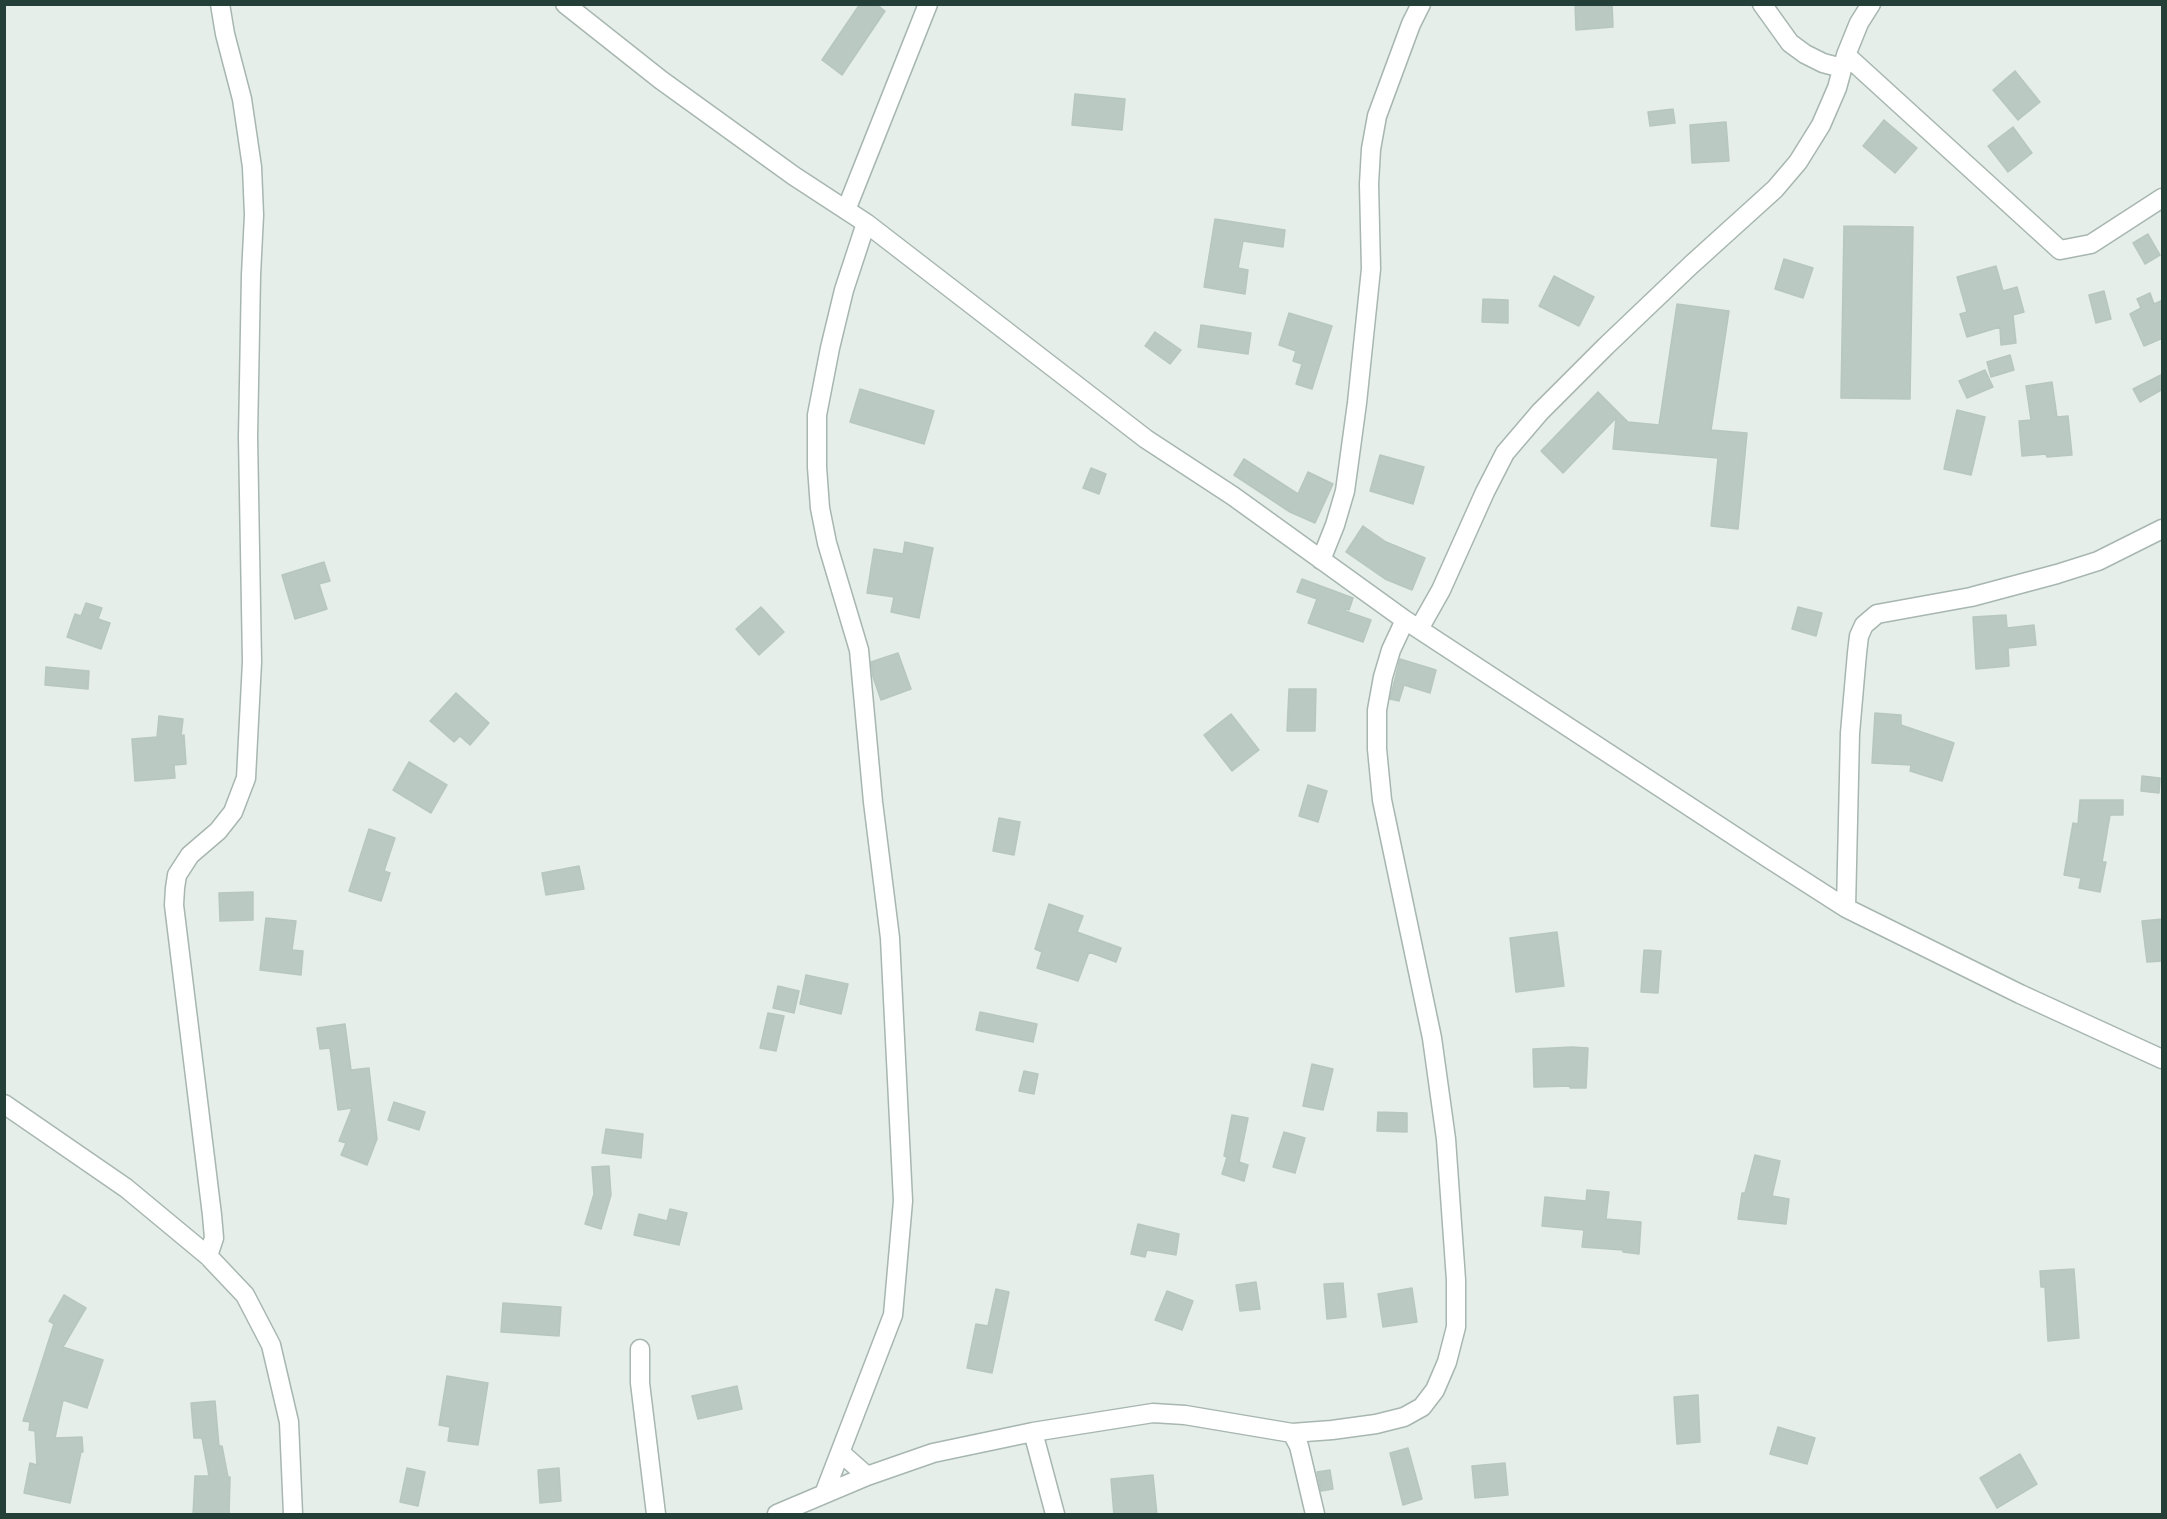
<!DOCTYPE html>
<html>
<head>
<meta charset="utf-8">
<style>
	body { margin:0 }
	#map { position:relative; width:2167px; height:1519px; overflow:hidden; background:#e5eee9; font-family:"Alegreya Sans",sans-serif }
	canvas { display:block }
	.frame { position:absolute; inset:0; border:6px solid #243f37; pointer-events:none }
</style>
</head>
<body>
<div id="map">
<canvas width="2167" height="1519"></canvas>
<div class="frame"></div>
</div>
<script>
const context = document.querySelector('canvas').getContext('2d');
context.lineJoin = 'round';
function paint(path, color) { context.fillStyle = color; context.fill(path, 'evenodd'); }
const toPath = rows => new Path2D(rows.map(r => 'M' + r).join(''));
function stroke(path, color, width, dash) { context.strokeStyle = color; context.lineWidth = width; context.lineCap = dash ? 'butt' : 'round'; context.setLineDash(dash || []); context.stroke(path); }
const building = toPath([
	[860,4,876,4,885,11,842,75,822,60,860,4],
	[1575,4,1612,4,1613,27,1576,30,1575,4],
	[2015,71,2040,102,2018,120,1993,90,2015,71],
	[1075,94,1125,99,1122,130,1072,125,1075,94],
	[1673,109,1675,123,1650,126,1648,112,1673,109],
	[1884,120,1917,148,1895,173,1863,146,1884,120],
	[1726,122,1729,161,1692,163,1690,125,1726,122],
	[2013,127,2032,153,2008,172,1988,146,2013,127],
	[1215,219,1285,230,1283,247,1243,241,1238,268,1248,270,1245,294,1204,287,1215,219],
	[1844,226,1913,227,1910,399,1841,398,1844,226],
	[2148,234,2160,255,2145,264,2133,243,2148,234],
	[1784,259,1813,268,1803,298,1775,289,1784,259],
	[1996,266,2003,291,2017,287,2024,312,2013,315,2016,343,2001,345,2000,327,1967,337,1960,314,1967,312,1957,277,1996,266],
	[1554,276,1594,297,1579,326,1539,306,1554,276],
	[2104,291,2111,319,2096,323,2089,295,2104,291],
	[2150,293,2154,304,2163,300,2163,338,2144,346,2130,314,2141,308,2137,299,2150,293],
	[1483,299,1508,300,1508,323,1482,322,1483,299],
	[1677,304,1729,311,1711,430,1747,433,1738,529,1711,526,1718,458,1613,449,1616,418,1563,473,1541,451,1598,392,1628,422,1659,425,1677,304],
	[1289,313,1332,326,1312,389,1296,384,1302,364,1293,361,1296,351,1279,345,1289,313],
	[1201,325,1251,333,1248,354,1198,347,1201,325],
	[1155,332,1181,350,1170,364,1145,346,1155,332],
	[2010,355,2014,370,1991,377,1987,362,2010,355],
	[1985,370,1993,387,1967,398,1959,381,1985,370],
	[2163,374,2163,389,2140,402,2133,389,2163,374],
	[2052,382,2057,417,2068,416,2072,455,2047,457,2046,454,2022,456,2019,421,2031,420,2026,386,2052,382],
	[860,389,934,411,924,444,850,422,860,389],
	[1957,410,1985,417,1971,475,1944,469,1957,410],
	[1380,455,1424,467,1413,504,1370,491,1380,455],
	[1244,459,1298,494,1308,472,1333,484,1315,523,1290,512,1234,475,1244,459],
	[1091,468,1106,474,1099,494,1083,488,1091,468],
	[1363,526,1386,542,1425,558,1412,590,1385,579,1346,552,1363,526],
	[905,542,933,548,919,618,891,612,894,597,867,593,874,549,903,554,905,542],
	[324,562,330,581,319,584,327,609,295,619,282,575,324,562],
	[1302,579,1353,598,1349,610,1345,609,1345,611,1371,620,1363,642,1308,623,1317,599,1297,592,1302,579],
	[86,603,102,608,98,619,110,623,101,649,67,637,75,614,81,616,86,603],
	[761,607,784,632,759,655,736,629,761,607],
	[1798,607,1822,613,1816,636,1792,629,1798,607],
	[2006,615,2007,628,2034,625,2036,645,2008,648,2009,666,1976,669,1973,617,2006,615],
	[898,653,911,689,881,700,873,677,871,662,898,653],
	[1400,659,1436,670,1430,693,1404,685,1399,701,1390,699,1400,659],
	[46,667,89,671,88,689,45,685,46,667],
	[1289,689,1316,689,1315,731,1287,731,1289,689],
	[456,693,489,723,470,745,460,736,454,742,430,721,456,693],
	[1875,713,1901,715,1901,725,1954,743,1942,781,1910,771,1911,765,1872,763,1875,713],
	[1231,714,1259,750,1232,771,1204,735,1231,714],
	[159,716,183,719,181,736,184,735,186,764,174,765,175,778,135,781,132,739,157,737,159,716],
	[409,762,447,785,431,813,393,790,409,762],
	[2142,776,2160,778,2159,793,2141,791,2142,776],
	[1308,785,1327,791,1318,822,1299,816,1308,785],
	[2080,800,2123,800,2123,815,2110,815,2102,862,2106,862,2100,892,2079,888,2081,878,2064,875,2073,823,2078,824,2080,800],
	[999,818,1020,822,1014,855,993,851,999,818],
	[369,829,395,838,384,871,390,873,381,901,349,891,369,829],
	[579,866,584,889,546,895,542,873,579,866],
	[253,892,253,920,220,921,219,893,253,892],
	[1049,904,1083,916,1077,932,1121,948,1116,962,1089,952,1078,981,1037,968,1042,952,1035,949,1049,904],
	[266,918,296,921,292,950,303,951,301,975,260,970,266,918],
	[2163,919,2163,961,2147,962,2142,921,2163,919],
	[1557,932,1564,986,1516,992,1510,938,1557,932],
	[1644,950,1661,951,1658,993,1641,992,1644,950],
	[806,975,848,984,841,1014,800,1004,806,975],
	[778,986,799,991,794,1013,773,1008,778,986],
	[980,1012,1037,1024,1033,1042,976,1030,980,1012],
	[768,1013,784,1016,776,1051,760,1048,768,1013],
	[345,1024,351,1070,369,1068,377,1139,367,1165,341,1155,346,1143,339,1141,352,1108,338,1110,330,1048,320,1049,317,1028,345,1024],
	[1572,1047,1588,1048,1586,1088,1570,1088,1570,1086,1534,1087,1533,1049,1572,1047],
	[1312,1064,1333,1069,1323,1110,1303,1106,1312,1064],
	[1024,1071,1038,1074,1034,1094,1019,1091,1024,1071],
	[394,1102,425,1112,419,1130,388,1120,394,1102],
	[1378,1112,1407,1113,1407,1132,1377,1131,1378,1112],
	[1232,1115,1248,1118,1239,1162,1248,1165,1244,1181,1222,1174,1227,1157,1224,1156,1232,1115],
	[606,1129,643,1134,641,1158,602,1153,606,1129],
	[1284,1132,1305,1138,1295,1173,1273,1167,1284,1132],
	[1755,1155,1780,1161,1772,1196,1789,1199,1786,1224,1738,1219,1742,1193,1745,1193,1755,1155],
	[609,1166,611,1195,601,1229,585,1224,594,1194,592,1167,609,1166],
	[1587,1190,1609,1192,1606,1219,1641,1222,1639,1254,1623,1252,1623,1250,1582,1247,1584,1230,1542,1226,1545,1197,1586,1201,1587,1190],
	[670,1209,687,1213,679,1245,634,1235,639,1214,667,1221,670,1209],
	[1138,1224,1179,1234,1176,1255,1147,1250,1145,1257,1131,1254,1138,1224],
	[2074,1269,2079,1338,2048,1341,2045,1287,2041,1287,2040,1271,2074,1269],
	[1256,1282,1260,1309,1240,1311,1236,1285,1256,1282],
	[1343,1283,1346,1317,1327,1319,1324,1284,1343,1283],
	[1412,1288,1417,1322,1383,1327,1378,1294,1412,1288],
	[996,1289,1009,1292,992,1373,967,1368,976,1324,988,1326,996,1289],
	[1167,1291,1193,1301,1182,1330,1155,1320,1167,1291],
	[64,1295,86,1308,63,1347,103,1360,87,1408,63,1400,55,1438,82,1437,83,1452,81,1452,70,1503,24,1493,30,1463,37,1465,35,1431,29,1430,30,1422,23,1421,54,1324,49,1321,64,1295],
	[503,1303,561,1307,559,1336,501,1332,503,1303],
	[447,1376,488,1383,478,1445,448,1441,450,1427,439,1425,447,1376],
	[737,1386,742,1409,698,1419,692,1396,737,1386],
	[1698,1395,1700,1442,1677,1444,1674,1397,1698,1395],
	[215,1401,219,1446,222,1446,228,1477,230,1477,229,1515,193,1515,195,1476,209,1476,202,1438,194,1438,191,1403,215,1401],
	[1778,1427,1815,1438,1807,1464,1770,1454,1778,1427],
	[1408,1448,1422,1499,1403,1505,1390,1453,1408,1448],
	[2020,1454,2037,1484,1997,1508,1980,1478,2020,1454],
	[1505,1463,1508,1495,1475,1498,1472,1466,1505,1463],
	[407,1468,425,1472,418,1506,400,1502,407,1468],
	[559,1468,561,1501,540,1503,538,1470,559,1468],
	[1330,1470,1333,1489,1321,1491,1317,1472,1330,1470],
	[1153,1475,1157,1515,1114,1515,1111,1479,1153,1475]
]);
paint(building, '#bac9c2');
stroke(building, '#b7c7c0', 1.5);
const minor = toPath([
	[565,4,661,80,794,176,866,223,1146,439,1233,496,1405,620,1768,858,1846,908,2020,994,2162,1059],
	[1762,4,1790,43,1805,54,1823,63,1842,68],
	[1846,55,2060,250,2091,244,2162,198],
	[846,210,928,4],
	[1321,560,1335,525,1345,491,1357,403,1371,269,1369,184,1371,149,1377,116,1411,24,1421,4],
	[1419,629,1441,590,1485,492,1505,453,1540,412,1606,346,1691,265,1775,189,1798,162,1821,125,1837,88,1846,55,1859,23,1871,4],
	[1846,908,1850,733,1857,653,1859,636,1864,625,1877,614,1971,597,2057,574,2098,561,2162,529],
	[4,1104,126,1188,208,1256,245,1295,271,1345,289,1422,293,1514],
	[208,1256,214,1238,212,1215,174,905,175,888,177,875,190,855,218,831,233,812,246,778,252,662,248,437,251,275,254,215,252,167,242,99,225,34,220,4],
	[640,1349,640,1383,656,1514],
	[1033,1432,1055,1514],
	[1292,1433,1299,1446,1315,1514],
	[841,1453,867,1476],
	[824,1494,893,1315,903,1201,890,938,873,802,859,650,827,543,820,508,817,467,817,415,830,348,844,290,866,223],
	[777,1514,867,1476,933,1453,1033,1432,1153,1413,1185,1415,1292,1433,1332,1430,1376,1424,1404,1417,1422,1407,1435,1390,1447,1362,1456,1327,1456,1280,1446,1139,1432,1038,1382,800,1377,749,1377,710,1383,677,1391,650,1405,620]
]);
stroke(minor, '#a7b6b0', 21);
stroke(minor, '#fff', 18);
</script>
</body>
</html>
